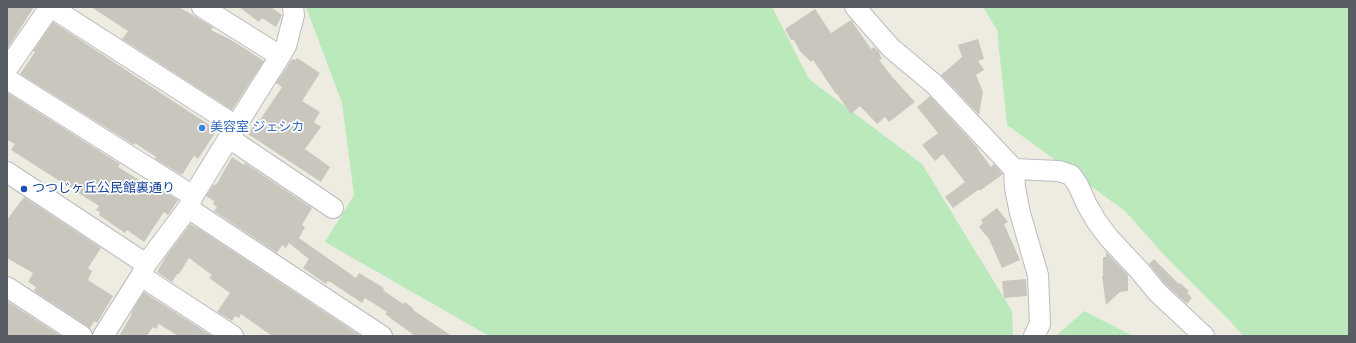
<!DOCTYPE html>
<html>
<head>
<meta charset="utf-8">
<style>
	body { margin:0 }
	#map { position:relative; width:1356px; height:343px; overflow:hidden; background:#eeece1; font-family:Poppins,sans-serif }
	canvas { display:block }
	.frame { position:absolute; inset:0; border:8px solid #595e64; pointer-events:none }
</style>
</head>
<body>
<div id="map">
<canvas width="1356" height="343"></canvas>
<div class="frame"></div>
</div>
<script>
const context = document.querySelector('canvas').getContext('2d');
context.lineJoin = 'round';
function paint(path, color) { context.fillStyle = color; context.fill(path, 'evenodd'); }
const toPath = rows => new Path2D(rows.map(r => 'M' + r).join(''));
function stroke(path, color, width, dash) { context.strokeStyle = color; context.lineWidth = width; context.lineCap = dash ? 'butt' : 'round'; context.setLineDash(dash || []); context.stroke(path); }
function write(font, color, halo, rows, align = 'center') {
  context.font = font + ' Poppins,"Noto Sans JP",sans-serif'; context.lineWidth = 3.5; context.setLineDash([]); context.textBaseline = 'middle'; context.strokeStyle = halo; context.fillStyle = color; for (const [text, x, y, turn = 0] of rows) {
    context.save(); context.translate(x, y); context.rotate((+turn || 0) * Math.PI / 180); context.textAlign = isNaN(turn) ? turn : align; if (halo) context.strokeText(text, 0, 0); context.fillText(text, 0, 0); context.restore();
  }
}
paint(toPath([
	[306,7,772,7,809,79,922,164,1012,311,1013,336,489,336,325,242,354,195,342,103],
	[983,7,1349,7,1349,336,1243,336,1230,321,1166,257,1125,211,1007,125,997,30],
	[1084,311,1133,336,1056,336]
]), '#bae9bc');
paint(toPath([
	[7,7,34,7,7,49],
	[91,7,179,7,213,27,211,30,233,41,264,61,232,110,122,39,128,31],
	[239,7,271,7,282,15,276,27,262,18,259,22],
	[815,9,831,33,851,20,871,49,874,47,879,52,882,59,879,60,894,79,915,102,889,122,885,117,877,124,860,106,851,114,837,94,836,94,813,60,811,62,800,51,794,40,791,40,785,29],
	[53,22,217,130,198,159,194,156,182,175,155,159,156,157,135,143,134,145,20,74,35,52,33,51],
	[978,39,984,59,978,61,984,70,976,75,983,92,979,115,941,75,962,57,958,45],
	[297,58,320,73,302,101,320,112,314,122,321,127,305,149,330,167,321,182,248,134,258,119,260,120,282,87,276,83,287,67,292,59,295,60],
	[8,93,120,164,118,167,152,188,154,185,178,200,168,215,164,212,144,242,127,230,125,233,99,215,100,212,96,210,99,206,11,150,15,144,7,140],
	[930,96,978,148,977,148,991,167,994,164,1003,174,981,190,978,190,953,208,945,197,965,182,943,154,935,161,922,145,938,133,917,107],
	[232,157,244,165,245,163,312,208,302,225,305,227,299,238,356,278,359,273,384,288,383,290,403,304,405,302,414,309,413,310,452,336,415,336,385,314,387,312,365,298,362,303,332,283,328,281,326,284,303,268,309,259,289,243,286,248,282,245,277,253,214,211,217,207,213,204,214,201,206,196,214,184,216,185],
	[24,197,101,248,88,268,92,271,88,280,113,296,97,323,94,321,90,328,34,291,36,287,28,282,33,273,7,258,7,220],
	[997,208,1008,222,1004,224,1020,260,1002,268,989,239,979,227,983,223,981,220],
	[190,224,201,230,361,336,272,336,241,314,239,318,235,316,232,321,217,312,230,293,209,278,212,275,189,258,179,274,177,274,172,282,157,272,165,258],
	[1106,252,1128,275,1128,291,1120,292,1106,305,1102,276,1103,276,1103,257,1106,257],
	[1154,259,1179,284,1180,283,1189,291,1187,293,1192,298,1187,304,1165,284,1149,264],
	[1026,279,1027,296,1004,298,1002,281],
	[144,292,173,311,212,336,178,336,159,324,156,329,153,327,147,336,119,336,132,314,131,313],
	[7,301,61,336,7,336]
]), '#c9c6be');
const minor = toPath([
	[51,7,236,126],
	[202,7,280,56],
	[855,7,891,48,934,84,1014,169,1059,171,1071,175,1078,185,1087,205,1097,222,1109,238,1139,270,1157,292,1204,336],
	[7,69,50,7],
	[7,79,193,196],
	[229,138,333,208],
	[1014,169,1015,188,1020,213,1038,275,1040,324,1034,336],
	[7,172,146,264],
	[188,208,382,336],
	[141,276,233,336],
	[7,287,82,336],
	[103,336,141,276,146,264,188,208,193,196,236,126,280,56,286,46,294,15,293,7]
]);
stroke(minor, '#b9bcc2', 22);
stroke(minor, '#fff', 20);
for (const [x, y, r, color] of [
	[202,128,4,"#3f7fe0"],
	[24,189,4,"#1a4fb4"]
]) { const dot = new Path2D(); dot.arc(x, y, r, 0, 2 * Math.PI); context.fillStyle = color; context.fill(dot); stroke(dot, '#fff', 1.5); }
write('13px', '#366cbe', '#fff', [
	["美容室 ジェシカ",210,128]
], 'left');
write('13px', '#164399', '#fff', [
	["つつじヶ丘公民館裏通り",32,189]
], 'left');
</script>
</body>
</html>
